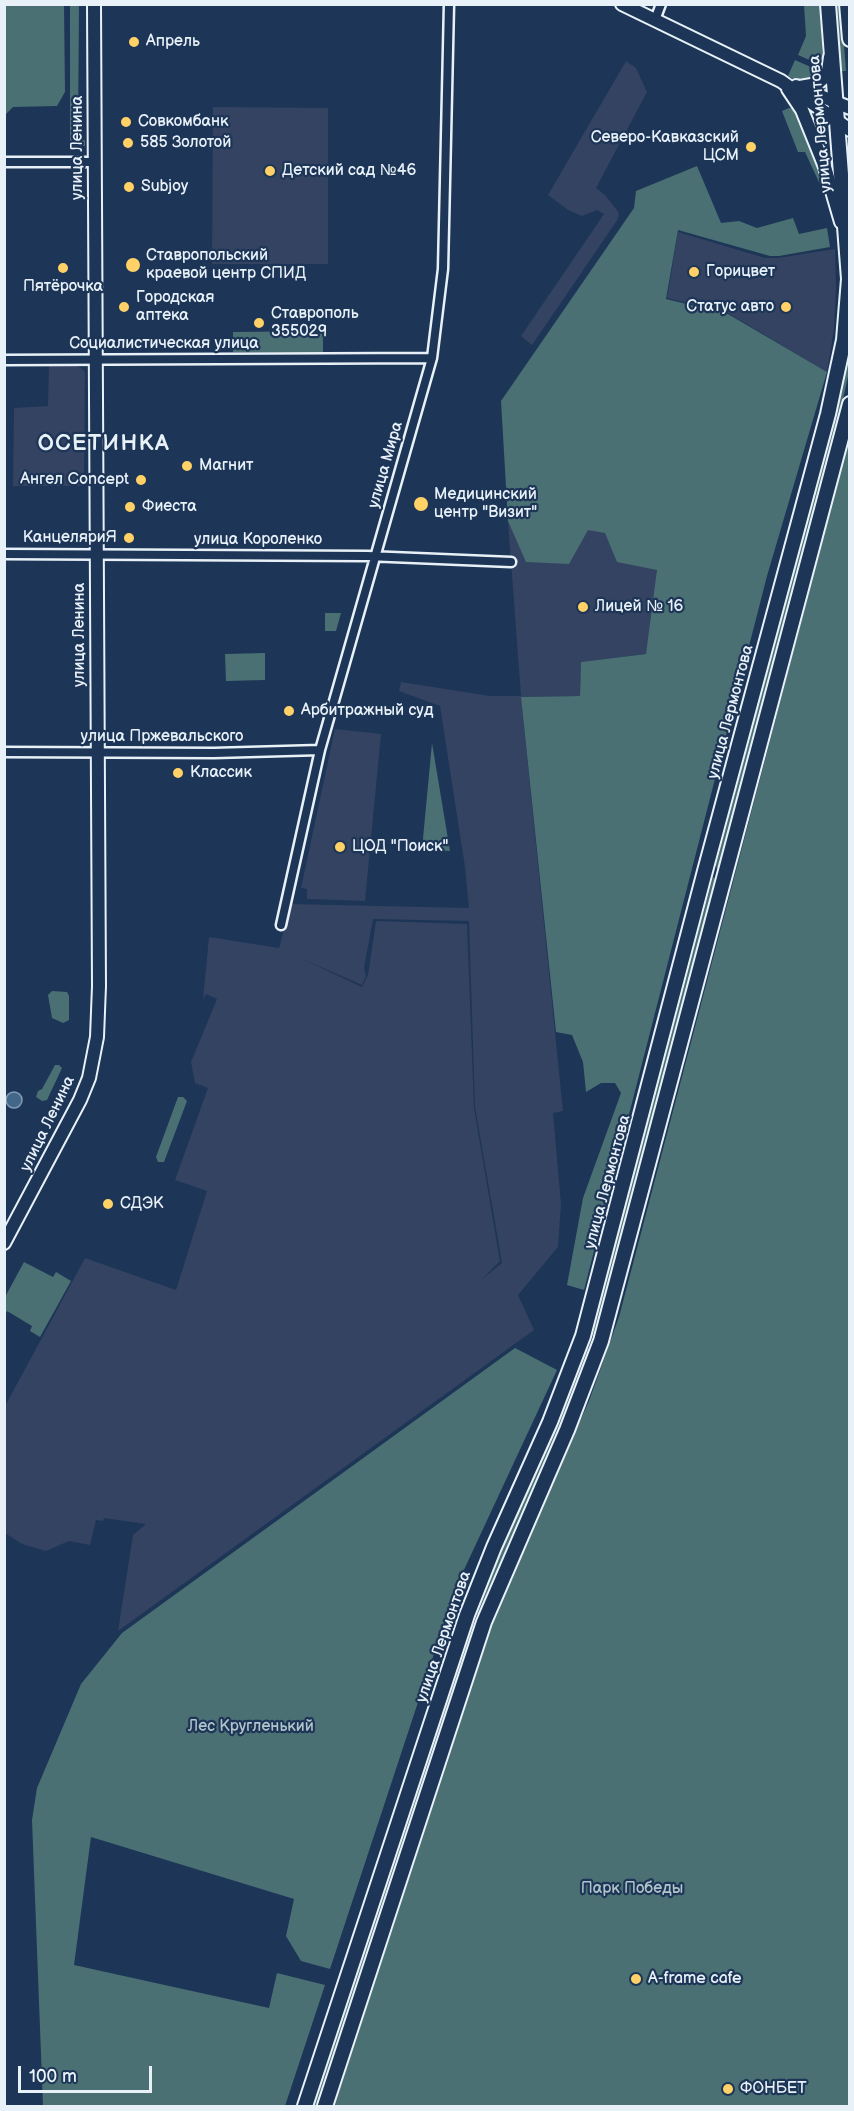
<!DOCTYPE html>
<html>
<head>
<meta charset="utf-8">
<style>
	body { margin:0 }
	#map { position:relative; width:854px; height:2111px; overflow:hidden; background:#1d3557; font-family:"Balsamiq Sans",sans-serif }
	canvas { display:block }
	.frame { position:absolute; inset:0; border:6px solid #e8f1f8; pointer-events:none }
	.scale { position:absolute; left:18px; top:2066px; width:134px; height:27px; box-sizing:border-box; border:3px solid #e8f1f8; border-top:0; padding-left:8px; font-size:18px; line-height:21px; white-space:nowrap; color:#e8f1f8; -webkit-text-stroke:4px #1d3557; paint-order:stroke }
</style>
</head>
<body>
<div id="map">
<canvas width="854" height="2111"></canvas>
<div class="frame"></div>
<div class="scale">100 m</div>
</div>
<script>
const context = document.querySelector('canvas').getContext('2d');
context.lineJoin = 'round';
function paint(path, color) { context.fillStyle = color; context.fill(path, 'evenodd'); }
const toPath = rows => new Path2D(rows.map(r => 'M' + r).join(''));
function stroke(path, color, width, dash) { context.strokeStyle = color; context.lineWidth = width; context.lineCap = dash ? 'butt' : 'round'; context.setLineDash(dash || []); context.stroke(path); }
function write(font, color, halo, rows, align = 'center') {
  context.font = font + ' "Balsamiq Sans",sans-serif'; context.lineWidth = 4.5; context.setLineDash([]); context.textBaseline = 'middle'; context.strokeStyle = halo; context.fillStyle = color; for (const [text, x, y, turn = 0] of rows) {
    context.save(); context.translate(x, y); context.rotate((+turn || 0) * Math.PI / 180); context.textAlign = isNaN(turn) ? turn : align; if (halo) context.strokeText(text, 0, 0); context.fillText(text, 0, 0); context.restore();
  }
}
paint(toPath([
	[626,61,636,68,647,92,596,188,605,195,619,213,618,219,532,345,521,336,604,214,597,210,582,216,568,210,548,195],
	[213,107,328,108,328,264,212,264],
	[678,232,765,258,778,258,835,249,836,290,834,329,827,372,728,313,667,298],
	[49,364,74,365,81,368,85,372,84,486,13,486,14,408,48,406],
	[576,505,671,525,646,654,581,662,580,696,521,697,563,1111,553,1113,561,1204,558,1247,518,1295,534,1330,118,1631,133,1535,146,1524,104,1518,103,1521,96,1520,90,1545,69,1541,46,1551,22,1544,5,1533,5,1406,85,1258,176,1290,207,1191,175,1180,208,1088,195,1083,191,1062,217,999,206,994,203,1000,209,937,279,948,291,904,469,908,465,867,440,706,399,691,401,682,490,696,521,696,508,521],
	[373,919,469,921,475,1107,502,1263,481,1280,500,1261,474,1108,467,924,376,921,368,975,362,987,298,957,362,985,366,976,364,968],
	[335,729,381,734,365,901,307,899,307,889,301,888]
]), '#344361');
paint(toPath([
	[5,4,64,5,65,92,57,106,13,107,5,115],
	[70,5,79,5,78,136,85,141,85,146,70,146],
	[804,5,820,5,823,66,798,55,806,36],
	[835,5,841,5,846,71,840,71],
	[795,60,822,72,816,80,801,83,788,76],
	[789,108,795,109,826,188,823,191,805,152,798,152,782,111],
	[697,166,721,223,739,221,757,228,793,218,799,234,827,228,830,247,779,256,770,256,678,230,666,299,728,314,827,372,767,576,584,1290,567,1285,583,1198,621,1093,615,1083,601,1083,586,1092,583,1062,572,1035,556,1032,521,697,580,696,581,662,646,654,657,570,617,562,605,533,588,530,569,564,526,562,508,521,501,401,634,208,636,191],
	[323,331,323,352,233,352,233,332],
	[849,347,849,372,839,417,721,867,717,869,716,865,835,416],
	[849,439,849,2106,332,2106,392,1930,491,1621,589,1401,619,1317],
	[325,613,341,613,336,631,325,631],
	[265,653,265,680,226,681,225,654],
	[432,743,450,851,422,849],
	[713,877,717,881,596,1336,594,1337,591,1335],
	[52,991,67,992,69,996,69,1020,63,1023,52,1018,48,995],
	[55,1065,59,1065,62,1068,47,1100,42,1101,36,1097,38,1091,42,1089],
	[178,1097,183,1097,187,1101,164,1162,158,1162,156,1157],
	[24,1262,53,1277,56,1272,71,1281,40,1337,30,1331,32,1326,7,1311,5,1315,5,1297],
	[515,1348,557,1370,456,1587,330,1969,301,1961,286,1936,294,1899,91,1837,74,1965,269,2008,277,1973,325,1985,285,2106,43,2106,32,1820,37,1788,81,1684,122,1633],
	[587,1348,591,1351,561,1428,505,1553,481,1614,478,1615,476,1613,487,1582,556,1426],
	[474,1625,476,1628,320,2102,318,2106,312,2106,470,1626]
]), '#4a7073');
const water = toPath([
	'6 1100a8 8 0 1 1 16 0a8 8 0 1 1-16 0Z'
]);
paint(water, '#426789');
stroke(water, '#849eb5', 1.5);
const minor = toPath([
	[655,20,661,4],
	[4,162,94,162],
	[4,360,432,358],
	[4,554,367,556,511,562],
	[4,752,214,753,320,750],
	[281,925,320,750,432,358,443,269,449,4]
]);
const secondary = toPath([
	[622,4,781,81,850,130],
	[796,86,850,108],
	[800,87,817,84,824,78,828,71,830,57],
	[788,89,802,110,825,167,841,222],
	[4,1243,80,1100,89,1078,97,1037,99,986,94,4]
]);
const primary = toPath([
	[847,4,850,39],
	[305,2106,467,1615,494,1547,550,1422,583,1336,705,871,828,414,844,340,849,279,828,4],
	[325,2106,484,1622,567,1430,601,1341,850,404]
]);
stroke(minor, '#e8f1f8', 13);
stroke(secondary, '#e8f1f8', 16);
stroke(primary, '#e8f1f8', 18);
stroke(minor, '#1d3557', 8);
stroke(secondary, '#1d3557', 12);
stroke(primary, '#1d3557', 14);
for (const [x, y, r, color] of [
	[134,42,6,"#ffd166"],
	[126,122,6,"#ffd166"],
	[128,143,6,"#ffd166"],
	[751,147,6,"#ffd166"],
	[270,171,6,"#ffd166"],
	[129,187,6,"#ffd166"],
	[133,265,8,"#ffd166"],
	[63,268,6,"#ffd166"],
	[694,272,6,"#ffd166"],
	[124,307,6,"#ffd166"],
	[786,307,6,"#ffd166"],
	[259,323,6,"#ffd166"],
	[187,466,6,"#ffd166"],
	[141,480,6,"#ffd166"],
	[421,504,8,"#ffd166"],
	[130,507,6,"#ffd166"],
	[129,538,6,"#ffd166"],
	[583,607,6,"#ffd166"],
	[289,711,6,"#ffd166"],
	[178,773,6,"#ffd166"],
	[340,847,6,"#ffd166"],
	[108,1204,6,"#ffd166"],
	[636,1979,6,"#ffd166"],
	[728,2089,6,"#ffd166"]
]) { const dot = new Path2D(); dot.arc(x, y, r, 0, 2 * Math.PI); context.fillStyle = color; context.fill(dot); stroke(dot, '#1d3557', 2); }
write('16px', '#e8f1f8', '#1d3557', [
	["Апрель",146,42],
	["Совкомбанк",138,122],
	["Северо-Кавказский",739,138,"right"],
	["ЦСМ",739,156,"right"],
	["585 Золотой",140,143],
	["Детский сад №46",282,171],
	["Subjoy",141,187],
	["Ставропольский",146,256],
	["краевой центр СПИД",146,274],
	["Горицвет",706,272],
	["Пятёрочка",63,287,"center"],
	["Городская",136,298],
	["аптека",136,316],
	["Статус авто",774,307,"right"],
	["Ставрополь",271,314],
	["355029",271,332],
	["Магнит",199,466],
	["Ангел Concept",129,480,"right"],
	["Медицинский",434,495],
	["центр \"Визит\"",434,513],
	["Фиеста",142,507],
	["КанцеляриЯ",117,538,"right"],
	["Лицей № 16",595,607],
	["Арбитражный суд",301,711],
	["Классик",190,773],
	["ЦОД \"Поиск\"",352,847],
	["СДЭК",120,1204],
	["A-frame cafe",648,1979],
	["ФОНБЕТ",740,2089]
], 'left');
write('16px', '#e8f1f8', '#1d3557', [
	["улица Лермонтова",821,124,-95],
	["улица Ленина",78,148,-90],
	["Социалистическая улица",164,344],
	["улица Мира",386,465,-74],
	["улица Короленко",258,540],
	["улица Ленина",80,635,-90],
	["улица Лермонтова",731,712,-75],
	["улица Пржевальского",162,737],
	["улица Ленина",48,1124,-64],
	["улица Лермонтова",608,1182,-75],
	["улица Лермонтова",444,1637,-71]
]);
write('16px', '#b1c4c9', '#1d3557', [
	["Лес Кругленький",251,1727],
	["Парк Победы",632,1889]
]);
context.letterSpacing = '1.5px';
write('bold 22px', '#e8f1f8', '#1d3557', [
	["ОСЕТИНКА",104,444]
]);
context.letterSpacing = '0px';
</script>
</body>
</html>
